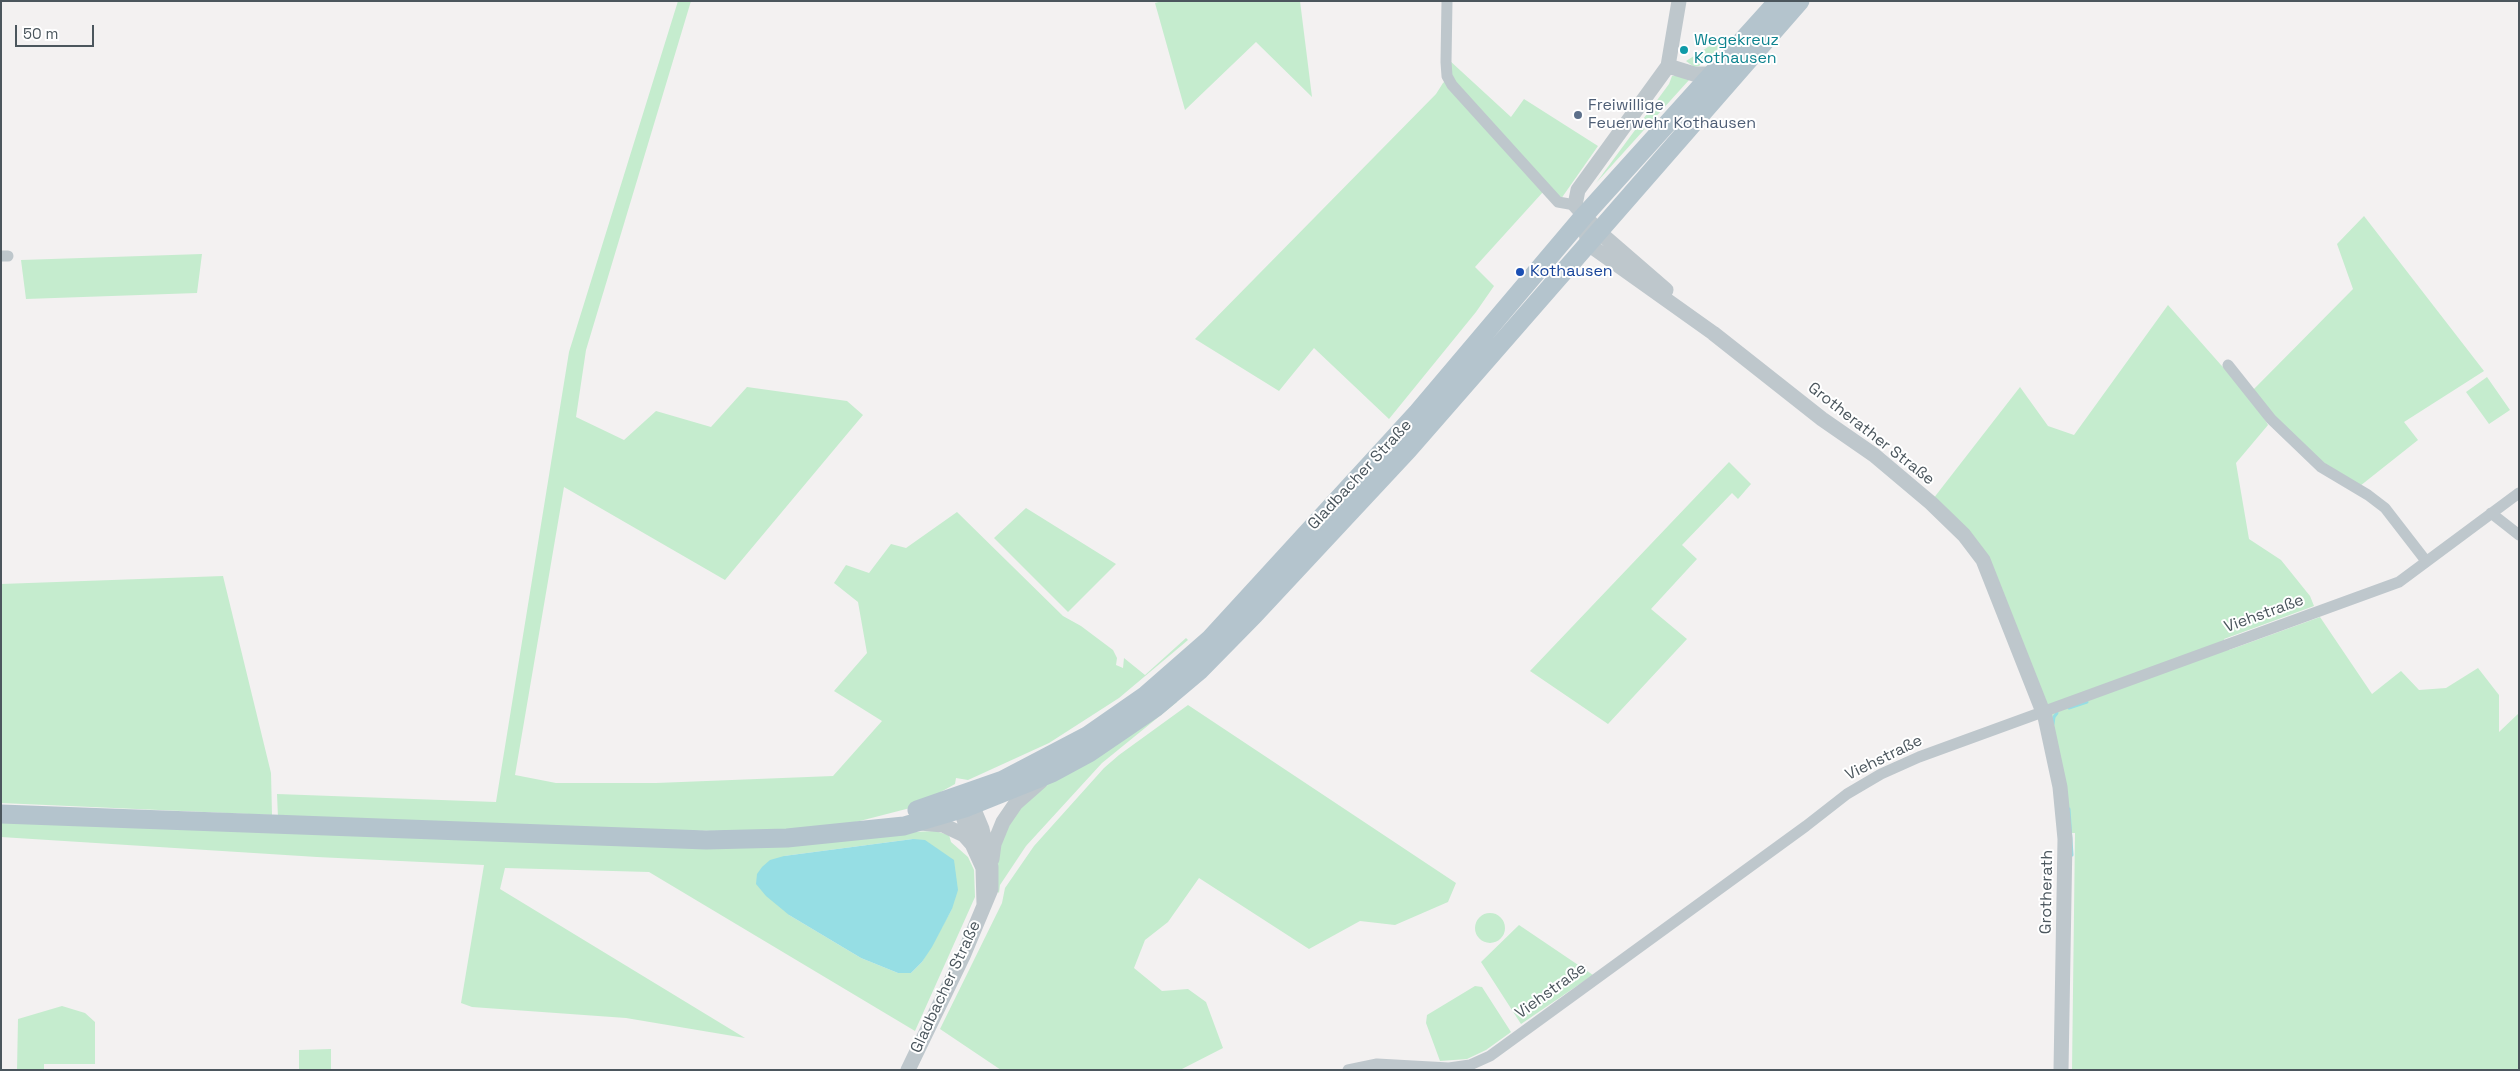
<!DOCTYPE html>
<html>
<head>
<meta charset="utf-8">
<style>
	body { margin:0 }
	#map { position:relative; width:2520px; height:1071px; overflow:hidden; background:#f3f1f1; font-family:"Space Grotesk",sans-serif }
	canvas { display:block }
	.frame { position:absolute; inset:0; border:2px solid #4b565d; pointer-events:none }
	.scale { position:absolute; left:15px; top:25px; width:79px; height:22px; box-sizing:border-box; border:2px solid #4b565d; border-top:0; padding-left:6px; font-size:15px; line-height:18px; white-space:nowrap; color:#4b565d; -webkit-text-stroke:4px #fff; paint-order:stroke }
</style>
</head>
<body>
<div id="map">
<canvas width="2520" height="1071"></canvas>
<div class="frame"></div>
<div class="scale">50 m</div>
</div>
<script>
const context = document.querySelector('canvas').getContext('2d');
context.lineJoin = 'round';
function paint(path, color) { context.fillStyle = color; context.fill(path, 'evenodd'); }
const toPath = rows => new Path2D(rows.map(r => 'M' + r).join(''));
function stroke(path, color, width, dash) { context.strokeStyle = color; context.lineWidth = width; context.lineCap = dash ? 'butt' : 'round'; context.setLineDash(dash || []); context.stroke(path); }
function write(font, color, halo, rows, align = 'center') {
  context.font = font + ' "Space Grotesk",sans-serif'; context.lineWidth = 4; context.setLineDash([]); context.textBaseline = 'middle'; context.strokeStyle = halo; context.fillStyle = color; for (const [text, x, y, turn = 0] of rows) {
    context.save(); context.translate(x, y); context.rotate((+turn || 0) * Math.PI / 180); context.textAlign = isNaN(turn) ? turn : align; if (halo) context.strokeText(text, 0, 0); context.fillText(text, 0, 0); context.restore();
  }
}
paint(toPath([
	[678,1,691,1,586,350,576,417,624,440,656,411,711,427,747,387,847,401,863,415,725,580,564,487,515,775,556,783,656,783,833,776,882,721,834,691,867,653,858,602,834,583,846,565,869,573,891,544,906,548,957,512,1063,616,1081,626,1113,650,1117,658,1116,665,1123,668,1124,658,1145,675,1186,638,1188,640,1119,698,1049,743,968,780,956,778,955,784,914,807,852,823,819,828,737,832,278,818,277,794,496,802,569,352],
	[1162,1,1300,1,1312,97,1256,42,1185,110,1155,3],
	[1719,40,1721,46,1699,66,1694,67,1686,61],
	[1449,60,1511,117,1524,99,1598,146,1556,206,1543,192,1475,267,1494,286,1476,312,1389,419,1314,348,1279,391,1195,339,1436,94,1443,83,1451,76],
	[1672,76,1681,76,1689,80,1596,183,1669,84],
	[2364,216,2484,371,2404,422,2418,440,2360,486,2315,457,2251,396,2268,425,2236,463,2249,539,2281,560,2310,596,2314,606,2224,639,2229,650,2320,617,2372,694,2401,671,2419,690,2446,688,2478,668,2499,695,2499,732,2519,713,2519,1070,2072,1070,2075,833,2070,833,2061,769,1993,567,1933,499,2020,387,2048,426,2074,435,2168,305,2221,365,2250,393,2353,289,2337,244],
	[202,254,197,293,26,299,21,260],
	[2487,377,2510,410,2489,424,2466,392],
	[1729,462,1751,484,1738,499,1732,493,1682,545,1697,559,1651,609,1687,639,1608,724,1530,671],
	[1026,508,1116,564,1068,612,994,538],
	[223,576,271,773,272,815,1,803,1,584],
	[1175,700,1177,702,1102,763,1026,846,1000,885,999,893,997,891,998,851,1008,824,1019,805,1036,791],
	[1188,705,1456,883,1448,902,1395,925,1360,921,1309,949,1199,878,1168,922,1145,940,1134,968,1162,991,1188,989,1206,1002,1223,1048,1180,1070,1001,1070,940,1029,1002,903,1005,888,1034,846,1104,768,1119,755],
	[1,822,890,833,935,831,949,835,951,842,968,857,974,870,975,897,915,1031,649,872,505,868,500,889,745,1038,626,1018,472,1007,461,1003,484,865,317,857,1,837],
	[913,839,952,909,922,962,911,973,898,973,861,958,789,915,784,856],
	'1475 928a15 15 0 1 1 30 0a15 15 0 1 1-30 0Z',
	[1519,925,1593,975,1521,1024,1481,962],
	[1475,986,1482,987,1511,1032,1486,1050,1467,1059,1440,1061,1426,1023,1427,1015],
	[62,1006,85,1013,95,1022,95,1064,44,1064,44,1070,17,1070,18,1019],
	[331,1049,331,1070,299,1070,299,1050]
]), '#c5ecce');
paint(toPath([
	[913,839,925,840,954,860,958,890,952,909,932,947,922,962,911,973,898,973,861,958,789,915,766,896,756,884,757,874,762,867,770,860,784,856]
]), '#96dee4');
stroke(toPath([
	[2069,708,2087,702],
	[2053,724,2054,717,2057,713],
	[2069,809,2072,855]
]), '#96dee4', 3);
stroke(toPath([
	[1447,1,1446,62,1447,76,1452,85,1558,202,1575,205],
	[1,256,8,256],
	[2228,365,2271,419,2321,467,2368,495,2385,508,2426,561],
	[2491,513,2519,535],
	[1348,1070,1377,1064,1449,1068,1470,1065,1490,1056,1806,826,1847,794,1881,774,1919,757,2399,582,2519,493]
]), '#bec7cc', 11);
stroke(toPath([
	[1668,66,1694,74,1713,74],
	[1583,217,1588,244,1713,333,1822,419,1874,455,1931,503,1964,535,1983,560,2045,717,2060,787,2065,839,2061,1070],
	[1666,290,1599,232,1575,205,1578,190,1668,66,1679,1],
	[920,823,943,825,964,835,972,844],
	[992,859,994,844,1003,822,1016,803,1041,781],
	[908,1070,963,956,991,889,991,867,982,829,972,805,964,794,959,804,972,844,983,868,984,904]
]), '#bec7cc', 15);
stroke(toPath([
	[917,810,1003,780,1087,736,1146,695,1210,639,1418,412,1583,217,1778,1],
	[1,814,706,840,787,838,904,826,965,808,1052,773,1089,753,1155,708,1199,671,1255,614,1408,450,1800,1]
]), '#b4c4cd', 19);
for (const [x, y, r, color] of [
	[1684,50,5,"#0f9aa8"],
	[1578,115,5,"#5c6f8a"],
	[1520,272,5,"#1a4fb4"]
]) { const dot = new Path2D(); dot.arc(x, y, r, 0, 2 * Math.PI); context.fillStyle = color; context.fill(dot); stroke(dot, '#fff', 2); }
write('16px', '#0d838f', '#fff', [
	["Wegekreuz",1694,41],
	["Kothausen",1694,59]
], 'left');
write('16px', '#4e5e75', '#fff', [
	["Freiwillige",1588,106],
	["Feuerwehr Kothausen",1588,124]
], 'left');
write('16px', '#164399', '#fff', [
	["Kothausen",1530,272]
], 'left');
write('16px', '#4b565d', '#fff', [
	["Grotherather Straße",1871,434,38],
	["Gladbacher Straße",1360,475,-47],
	["Viehstraße",2264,614,-20],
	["Viehstraße",1884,758,-26],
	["Grotherath",2047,892,-89],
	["Gladbacher Straße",946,987,-65],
	["Viehstraße",1551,991,-36]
]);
</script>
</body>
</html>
